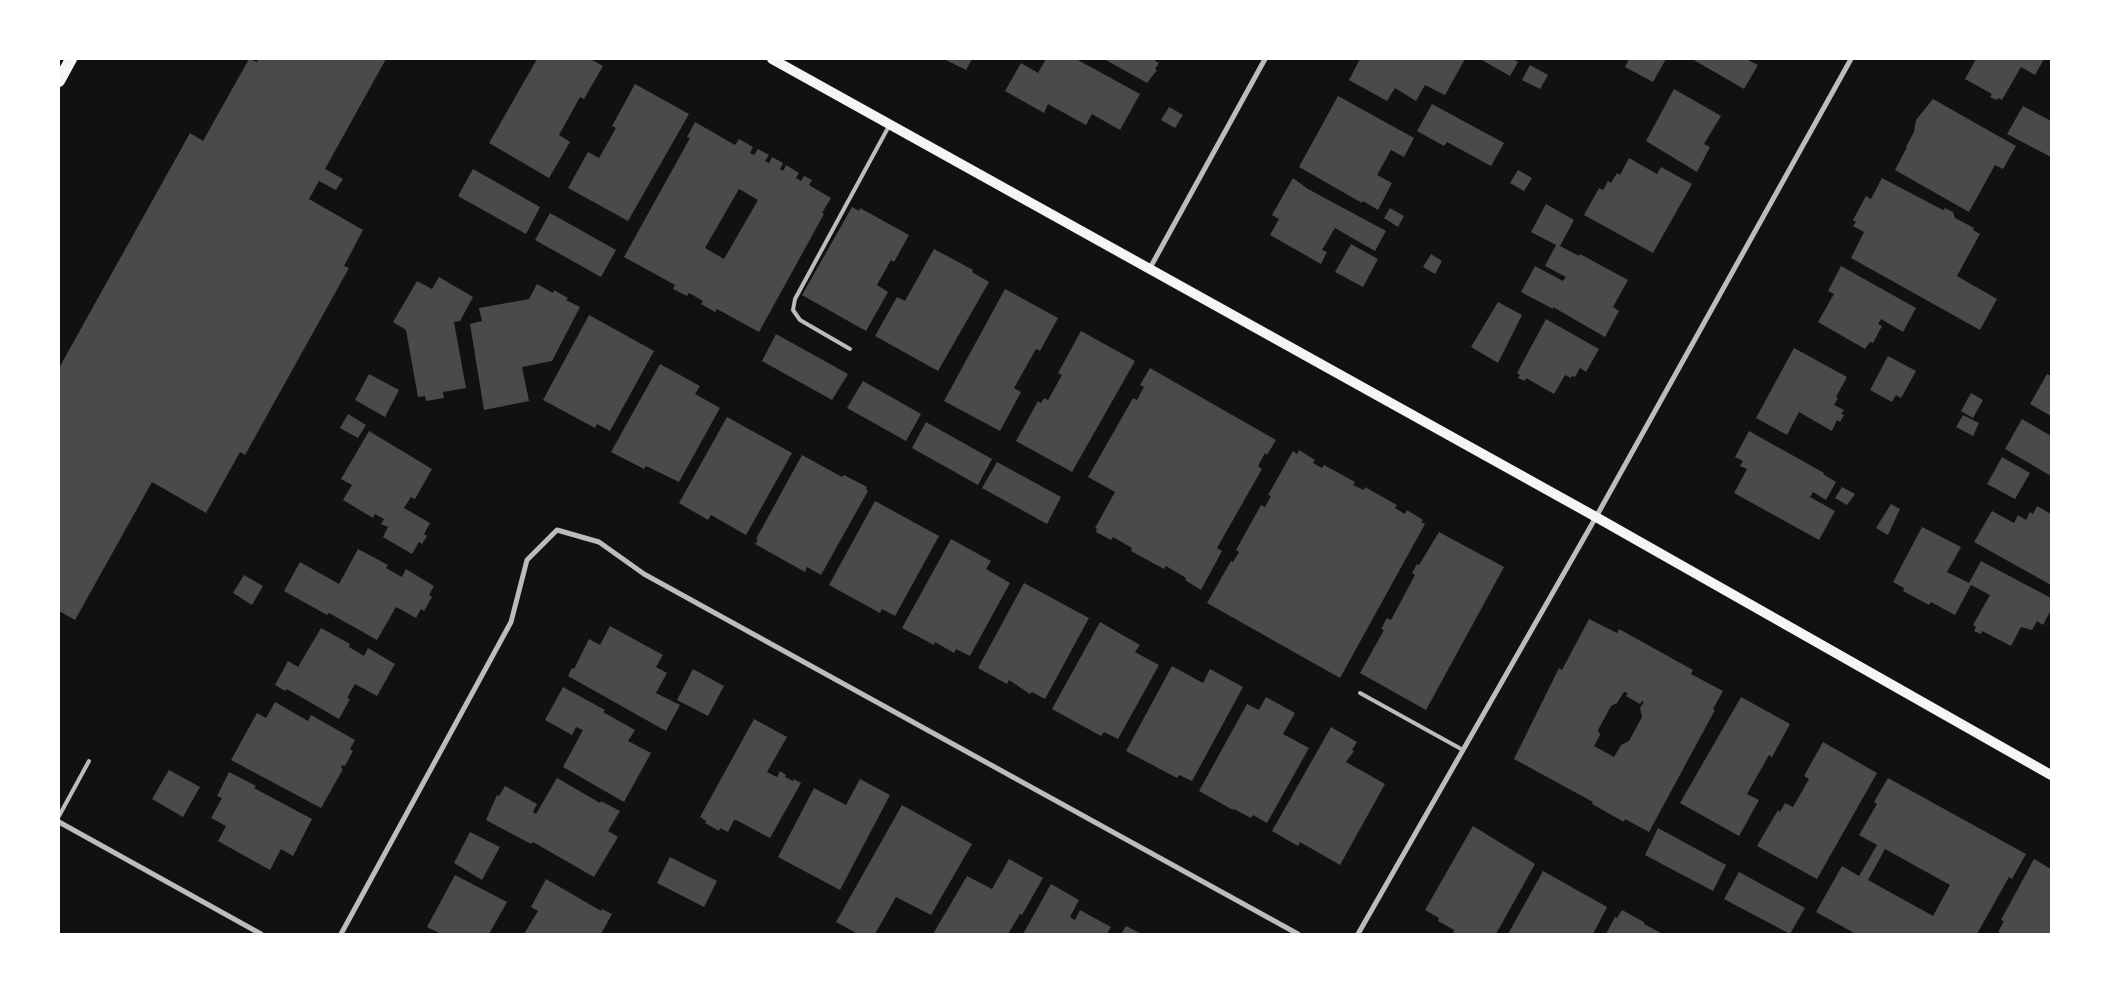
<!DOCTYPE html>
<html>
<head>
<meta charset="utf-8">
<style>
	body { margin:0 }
	#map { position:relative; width:2110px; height:993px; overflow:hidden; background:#111; font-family:"Titillium Web",sans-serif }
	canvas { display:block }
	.frame { position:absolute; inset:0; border:60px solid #fff; pointer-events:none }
</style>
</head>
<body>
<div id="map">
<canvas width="2110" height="993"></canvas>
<div class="frame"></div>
</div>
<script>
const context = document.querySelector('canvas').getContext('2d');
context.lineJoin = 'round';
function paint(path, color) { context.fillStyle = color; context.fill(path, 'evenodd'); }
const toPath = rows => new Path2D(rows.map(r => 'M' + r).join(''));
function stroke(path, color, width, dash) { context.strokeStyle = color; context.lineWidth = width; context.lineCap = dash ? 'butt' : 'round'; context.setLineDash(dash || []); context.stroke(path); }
paint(toPath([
	[249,59,257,62,258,59,386,59,325,169,343,179,336,190,319,181,309,199,363,230,344,266,349,268,245,455,240,452,206,513,152,482,75,620,59,611,59,368,190,133,203,141],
	[537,59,590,59,603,66,584,99,580,97,559,135,570,142,549,178,489,143],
	[944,59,972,59,966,70],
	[1046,59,1076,59,1140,94,1120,130,1092,114,1086,125,1048,104,1044,113,1005,91,1021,63,1038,73],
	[1104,59,1156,59,1155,61,1159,63,1155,69,1157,70,1147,83],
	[1360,59,1465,59,1445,95,1425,85,1416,101,1395,88,1387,101,1349,80],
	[1480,59,1513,59,1518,62,1510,76],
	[1629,59,1666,59,1653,82,1625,67],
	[1692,59,1746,59,1758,65,1744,89],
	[1976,59,2044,59,2035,75,2021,67,2002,100,1998,98,1997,100,1990,97,1992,94,1965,79],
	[1530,65,1548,75,1540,89,1522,80],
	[635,84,689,114,628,221,568,188,588,152,599,158,616,128,612,126],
	[1674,89,1721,116,1704,144,1710,147,1697,172,1646,141],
	[1338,96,1414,138,1404,157,1391,150,1377,175,1392,183,1378,210,1363,201,1362,203,1299,167],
	[1933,99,2016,146,2003,169,1995,165,1969,212,1895,170,1907,147,1906,147,1914,132,1916,120],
	[1432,104,1504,143,1491,166,1447,142,1444,146,1417,131],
	[2023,106,2051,121,2051,157,2007,134],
	[1169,107,1183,115,1175,128,1161,120],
	[695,122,735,145,739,139,753,147,750,153,754,155,758,149,769,155,765,161,769,163,772,157,783,163,780,169,783,171,786,165,799,173,796,178,801,181,804,176,812,180,809,185,831,198,822,213,824,214,759,332,717,309,715,312,701,304,703,301,689,293,687,296,673,289,675,285,624,257,690,138,687,137],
	[739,189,758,200,724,259,705,248],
	[1629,158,1657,174,1661,167,1692,184,1653,253,1584,215,1599,188,1603,190,1608,181,1611,183,1617,173,1620,175],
	[473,169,540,207,526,234,458,196],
	[1518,170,1532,178,1524,191,1510,183],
	[1293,178,1308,189,1386,231,1375,251,1335,228,1322,250,1327,252,1321,264,1270,235,1279,219,1272,215],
	[1882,178,1943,210,1945,208,1953,212,1955,218,1974,228,1973,230,1980,234,1957,276,1997,299,1980,330,1851,258,1864,232,1853,226,1856,222,1853,220,1866,196,1871,199],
	[1546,204,1574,220,1560,246,1579,256,1580,254,1628,280,1613,307,1619,311,1605,337,1553,307,1553,309,1521,292,1535,266,1563,281,1566,277,1545,266,1556,245,1531,232],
	[852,207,859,211,860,208,909,235,894,262,891,260,877,285,888,292,866,331,802,295],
	[1390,208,1404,216,1398,227,1384,218],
	[550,213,616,250,601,277,535,240],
	[1351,244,1378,259,1363,287,1335,272],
	[934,249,973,270,972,272,989,282,938,371,875,336,897,297,905,301],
	[1431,254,1442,261,1435,274,1423,267],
	[1841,266,1916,308,1903,332,1881,319,1878,324,1882,326,1873,343,1870,342,1865,349,1818,322,1834,294,1828,291],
	[439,277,473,297,460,321,454,322,466,388,443,392,444,398,426,401,425,396,418,397,406,330,393,322,417,281,432,289],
	[537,284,553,293,554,290,568,298,566,300,580,307,552,361,522,367,529,401,484,410,470,324,482,321,479,308,529,299],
	[1005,289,1058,318,1040,351,1036,349,1014,388,1021,392,1000,431,944,401],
	[1498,302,1522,315,1498,363,1471,347],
	[589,315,654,351,610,431,597,424,595,428,543,400],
	[1546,319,1599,349,1586,372,1580,368,1575,377,1572,376,1571,378,1565,375,1554,394,1526,378,1525,381,1518,378,1520,375,1517,373],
	[1081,331,1135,361,1072,472,1016,441,1038,401,1041,403,1044,398,1048,400,1062,375,1058,373],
	[776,334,848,374,832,400,762,361],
	[1794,348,1847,377,1836,397,1838,398,1834,405,1844,410,1841,414,1844,415,1840,422,1837,420,1832,431,1799,412,1787,435,1756,418],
	[1888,356,1916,371,1901,398,1896,395,1892,402,1870,390],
	[660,364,700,386,695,394,720,408,679,482,646,466,644,469,611,452],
	[1150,368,1276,440,1267,455,1265,453,1258,466,1262,469,1217,548,1222,551,1201,590,1185,580,1186,578,1166,566,1164,569,1131,551,1132,548,1113,537,1111,540,1096,532,1097,529,1095,528,1115,492,1088,477,1133,398,1137,400,1144,387,1140,385],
	[369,374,399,390,385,417,355,400],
	[2047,374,2051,376,2051,416,2030,404],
	[863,381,921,414,906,441,847,408],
	[1971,393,1983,400,1973,418,1961,411],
	[348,414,366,425,358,438,340,428],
	[1963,415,1979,423,1973,436,1956,427],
	[727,417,792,453,746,535,711,515,708,520,679,503],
	[2022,419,2051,436,2051,476,2005,449],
	[926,422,992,459,978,485,912,448],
	[369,431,432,469,415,499,411,497,404,508,430,523,424,534,427,536,422,544,419,542,412,554,383,537,388,527,381,524,384,519,375,514,373,518,343,500,352,485,341,479],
	[1749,431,1824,473,1823,474,1836,482,1826,500,1813,492,1810,497,1835,511,1819,540,1734,493,1747,469,1740,466,1743,461,1735,457],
	[1299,450,1315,460,1313,463,1322,468,1324,465,1355,482,1353,485,1364,490,1365,487,1397,505,1395,508,1405,514,1407,510,1423,520,1421,522,1425,524,1340,678,1207,603,1231,561,1233,562,1239,552,1236,550,1261,505,1265,507,1271,496,1268,495,1293,451,1297,454],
	[802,455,842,477,844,475,867,487,866,489,868,491,821,575,807,567,805,572,755,544,758,540,756,539],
	[2002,457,2030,473,2015,499,1987,484],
	[997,462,1061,497,1047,524,982,488],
	[1842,487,1855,494,1847,505,1835,498],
	[875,501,939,536,895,616,882,609,880,613,829,585],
	[1891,504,1900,509,1888,535,1876,528],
	[2037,506,2051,514,2051,585,1974,542,1992,511,2014,523,2018,515,2026,520,2030,512,2033,514],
	[1922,527,1961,547,1947,572,1969,583,1981,561,2051,598,2051,610,2043,625,2037,621,2032,630,2021,627,2011,646,1982,631,1981,634,1974,631,1976,627,1973,625,1990,595,1971,585,1955,615,1931,602,1929,605,1903,591,1904,588,1893,582],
	[1439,532,1504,567,1426,710,1360,673,1384,630,1381,629,1387,618,1391,620,1415,575,1412,573,1417,564,1419,565],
	[951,539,991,561,986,569,1010,583,970,656,956,649,954,653,935,642,934,645,902,628],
	[358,549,388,565,386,568,402,577,406,569,434,586,429,595,432,597,424,611,421,609,416,618,396,607,377,640,329,613,327,615,284,591,300,562,339,584],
	[244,575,263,586,252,605,233,593],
	[1024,583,1089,618,1045,699,1032,692,1030,694,1009,680,1007,684,978,668],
	[1589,619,1617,633,1619,629,1693,670,1691,674,1723,691,1713,709,1715,710,1649,832,1625,819,1624,822,1592,804,1593,802,1514,759,1559,668,1562,670],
	[1624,692,1628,693,1626,696,1640,704,1642,701,1644,702,1640,708,1642,717,1629,741,1621,745,1614,757,1594,746,1600,735,1598,730,1611,706,1617,703],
	[1100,622,1140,645,1135,652,1159,665,1118,739,1104,732,1101,736,1052,709],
	[610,626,663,655,656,667,667,673,656,693,680,705,666,731,568,676,572,668,574,669,589,639,600,645],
	[321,628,350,644,349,647,364,656,368,648,395,664,377,696,355,684,347,698,350,699,339,719,287,689,285,691,275,685,288,661,298,667],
	[1172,666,1203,683,1210,669,1243,687,1192,781,1179,775,1177,778,1126,751],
	[693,669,724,686,708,716,677,700],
	[563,687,605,710,603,712,635,730,628,741,651,753,624,802,563,767,583,730,576,727,572,735,545,720],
	[1266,697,1295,713,1283,734,1309,748,1267,823,1253,815,1251,818,1234,809,1233,810,1199,791,1247,704,1259,710],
	[1741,697,1790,724,1772,757,1769,755,1747,794,1759,800,1739,836,1680,803],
	[275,702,308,721,311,715,355,740,350,749,353,751,345,766,342,765,341,768,343,769,321,808,231,760,257,713,266,718],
	[754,719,787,737,767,772,777,777,780,771,786,775,785,777,793,781,794,779,801,783,770,838,736,820,734,820,728,832,720,828,719,831,705,823,706,821,700,817],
	[1331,727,1357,742,1352,750,1354,751,1346,762,1385,784,1340,865,1300,842,1298,846,1272,831],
	[1823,742,1877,773,1817,879,1757,846,1778,810,1780,812,1785,803,1793,807,1809,779,1804,776],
	[169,770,200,787,183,817,152,799],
	[229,772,256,786,254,788,312,819,293,856,281,849,270,870,218,841,226,826,211,818,222,798,217,796],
	[557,778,600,803,601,801,620,811,608,831,618,837,594,877,533,842,531,844,486,820,497,795,499,796,505,786,537,804,533,812,536,814],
	[1888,778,2026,854,2012,879,2009,877,1977,934,1856,934,1816,912,1842,866,1859,876,1877,845,1859,835,1877,804,1874,802],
	[1885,849,1950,885,1933,916,1868,880],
	[860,779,890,795,840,890,778,857,814,788,846,805],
	[902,805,972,844,931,915,896,897,875,934,858,934,836,922],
	[1473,826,1535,864,1496,934,1455,934,1453,933,1454,930,1438,921,1439,918,1425,910],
	[1658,828,1726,865,1713,891,1645,855],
	[470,832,500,847,482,880,454,863],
	[670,857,717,881,704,907,657,883],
	[1009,859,1043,878,1022,915,1020,914,1008,934,933,934,967,876,992,889],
	[2034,859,2051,869,2051,934,2003,934,1998,932,2004,921,2001,920],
	[1543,871,1607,907,1593,934,1508,934],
	[1739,872,1805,908,1790,934,1724,899],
	[455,875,507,902,489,934,441,934,427,927],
	[546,879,601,911,602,909,612,914,601,934,524,934,538,911,531,907],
	[1051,884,1079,900,1070,917,1075,920,1080,910,1111,927,1107,934,1023,934],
	[1622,910,1644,922,1644,924,1663,934,1606,934,1615,917,1617,918],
	[1126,926,1142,934,1121,934]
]), '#4a4a4a');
stroke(toPath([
	[850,349,800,320,793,310,795,299,889,126],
	[1360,693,1463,750],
	[59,816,89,761]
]), '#bcbcbc', 4);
stroke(toPath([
	[1150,268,1265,59],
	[59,822,261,934],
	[341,934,511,622,527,560,557,530,599,542,644,574,1298,934],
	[1358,934,1596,517,1851,59]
]), '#bcbcbc', 5);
stroke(toPath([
	[772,59,1596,517,2051,775]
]), '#f5f5f5', 10);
stroke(toPath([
	[59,81,71,59]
]), '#f5f5f5', 12);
</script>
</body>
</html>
